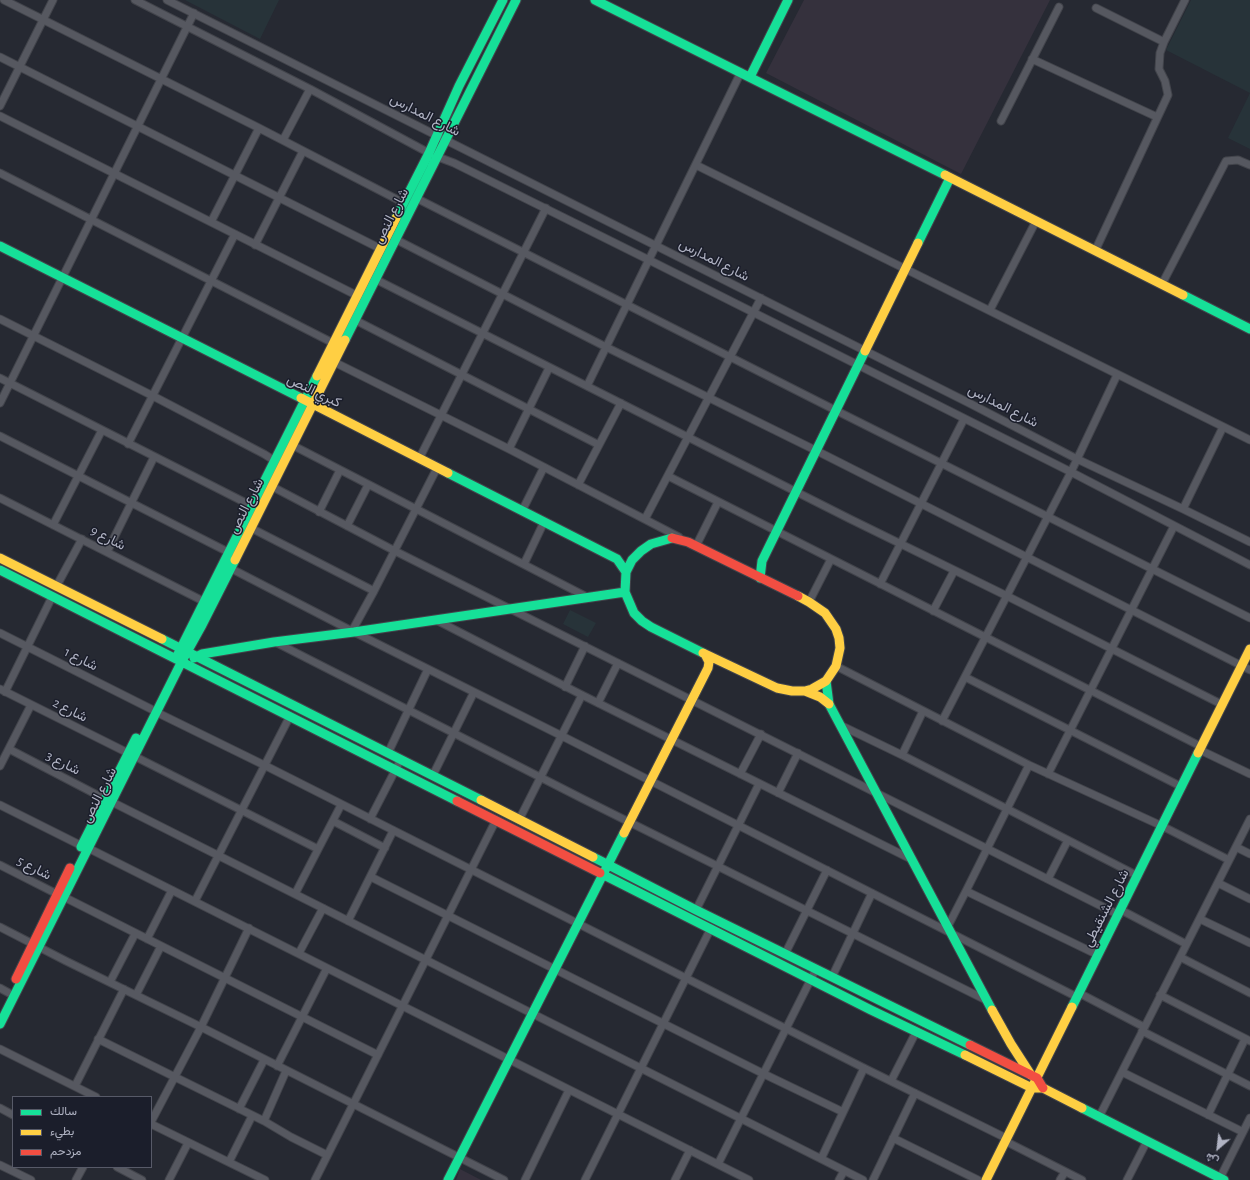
<!DOCTYPE html>
<html>
<head>
<meta charset="utf-8">
<style>
	body { margin:0 }
	#map { position:relative; width:1250px; height:1180px; overflow:hidden; background:#262932; font-family:"Alegreya Sans",Vazirmatn,sans-serif }
	canvas { display:block }
	.legend { position:absolute; left:12px; top:1096px; width:140px; height:72px; box-sizing:border-box; background:#1b1e2b; border:1px solid #575a68; margin:0; padding:5px 7px; list-style:none; font-size:12px; color:#b0b3c3 }
	.legend li { display:flex; align-items:center; gap:8px; height:20px }
	.legend b { width:20px; border:1px solid #575a68 }
	.north { position:absolute; left:1198px; top:1128px; width:40px; height:40px; -webkit-text-stroke:3px #1b1e2b; paint-order:stroke; rotate:208deg; font-size:11px; font-weight:700; line-height:16px; text-align:center; color:#b0b3c3 }
	.north::after { content:''; display:block; margin:auto; width:14px; height:18px; background:#b0b3c3; clip-path:polygon(50% 0,100% 100%,50% 72%,0 100%) }
</style>
</head>
<body>
<div id="map">
<canvas width="1250" height="1180"></canvas>
<ul class="legend">
<li><b style="height:5px;background:#16e098"></b>سالك</li>
<li><b style="height:5px;background:#ffcf43"></b>بطيء</li>
<li><b style="height:5px;background:#f24e42"></b>مزدحم</li>
</ul>
<div class="north">ش</div>
</div>
<script>
const context = document.querySelector('canvas').getContext('2d');
context.lineJoin = 'round';
function paint(path, color) { context.fillStyle = color; context.fill(path, 'evenodd'); }
const toPath = rows => new Path2D(rows.map(r => 'M' + r).join(''));
function stroke(path, color, width, dash) { context.strokeStyle = color; context.lineWidth = width; context.lineCap = dash ? 'butt' : 'round'; context.setLineDash(dash || []); context.stroke(path); }
function write(font, color, halo, rows, align = 'center') {
  context.font = font + ' "Alegreya Sans",Vazirmatn,sans-serif'; context.lineWidth = 3; context.setLineDash([]); context.textBaseline = 'middle'; context.strokeStyle = halo; context.fillStyle = color; for (const [text, x, y, turn = 0] of rows) {
    context.save(); context.translate(x, y); context.rotate((+turn || 0) * Math.PI / 180); context.textAlign = isNaN(turn) ? turn : align; if (halo) context.strokeText(text, 0, 0); context.fillText(text, 0, 0); context.restore();
  }
}
paint(toPath([
	[804,0,1050,0,961,174,766,73],
	[460,1169,481,1180,456,1180]
]), '#35313d');
paint(toPath([
	[185,0,279,0,260,39],
	[1191,0,1250,0,1250,93,1166,50],
	[1250,93,1250,149,1228,138],
	[570,610,596,623,588,637,563,624]
]), '#273339');
const street = toPath([
	[4,0,259,128,404,203],
	[135,0,310,89,429,153],
	[167,0,969,403,1077,459,1183,509,1250,542],
	[1096,8,1164,42],
	[0,57,381,249],
	[1032,59,1157,117],
	[0,106,53,0],
	[0,116,358,296],
	[1001,121,1059,7],
	[283,140,310,89],
	[438,157,454,163,649,260,1071,472,1250,565],
	[696,165,1250,440],
	[0,173,333,343],
	[416,198,835,410,1250,618],
	[211,222,259,128],
	[395,239,606,347,815,450,1250,670],
	[255,245,303,151],
	[1095,251,1168,95,1165,81,1159,69,1160,53,1164,42,1185,0],
	[375,279,850,519,1007,596,1223,705],
	[1162,284,1226,161,1238,160,1250,165],
	[990,310,1036,221],
	[0,319,153,396,264,454,275,461],
	[355,320,599,445],
	[334,362,509,449,679,537],
	[0,378,252,506],
	[587,386,741,72],
	[0,403,194,13],
	[0,436,232,554],
	[128,444,235,234],
	[292,445,587,597],
	[509,449,549,368],
	[419,459,546,208],
	[668,476,1202,747],
	[578,485,621,403],
	[271,486,395,551,1119,915],
	[0,498,205,602],
	[1183,509,1223,427],
	[522,511,544,467],
	[319,512,340,470],
	[645,519,761,298],
	[53,525,102,430],
	[347,526,368,485],
	[251,528,374,591],
	[696,546,718,502],
	[107,552,154,457],
	[524,564,544,522],
	[230,568,352,631,562,736,1077,997],
	[880,584,964,419],
	[56,587,82,539],
	[809,602,831,559],
	[933,611,954,571],
	[436,620,582,695,911,859],
	[352,631,374,591,437,468],
	[0,633,151,709],
	[275,642,583,799,986,1000],
	[836,666,1029,765,1162,826,1229,860],
	[965,677,1182,787],
	[565,687,585,646],
	[0,689,128,753],
	[5,692,52,597],
	[598,703,618,663],
	[156,712,264,765,864,1068,1006,1138],
	[942,721,1071,472,1117,375],
	[840,725,902,755,1138,876],
	[9,749,105,799],
	[1200,750,1250,774],
	[388,753,428,669],
	[902,755,923,711],
	[134,756,318,849],
	[0,766,31,705],
	[740,774,761,734],
	[1048,774,1174,526],
	[433,775,474,692],
	[778,793,798,753],
	[112,802,863,1180],
	[0,805,82,846],
	[370,819,401,759],
	[519,820,582,695],
	[333,821,385,848],
	[1236,847,1250,854],
	[88,848,749,1180],
	[0,865,57,894],
	[371,877,764,1074,843,1112],
	[1048,879,1068,840],
	[1218,883,1250,899],
	[966,891,1098,955],
	[295,894,341,805],
	[64,897,378,1055],
	[195,901,290,716],
	[696,910,759,784],
	[1121,910,1186,944],
	[1200,919,1250,943],
	[348,921,393,831],
	[948,926,966,891,1029,765],
	[0,927,66,961,201,1027,504,1180],
	[147,939,172,890],
	[299,953,323,908],
	[785,954,827,870],
	[1180,957,1250,993],
	[832,977,872,893],
	[110,982,135,934],
	[0,988,9,993],
	[1079,993,1144,1027],
	[136,995,161,946],
	[1160,995,1250,1041],
	[1142,1031,1250,1086],
	[98,1039,264,1121,291,1137,327,1155],
	[0,1049,96,1097],
	[277,1066,327,968],
	[1122,1072,1243,1132],
	[891,1081,916,1032],
	[75,1086,124,989],
	[0,1108,13,1115],
	[239,1109,264,1060],
	[1208,1115,1245,1039],
	[1099,1117,1250,819],
	[264,1121,286,1071],
	[151,1122,201,1027,249,928],
	[151,1124,265,1180],
	[893,1138,978,1180],
	[1005,1141,1082,1180],
	[821,1159,864,1068],
	[229,1162,252,1116],
	[718,1164,816,969],
	[0,1165,31,1180],
	[117,1167,142,1180],
	[1220,1178,1250,1118],
	[76,1180,83,1167],
	[169,1180,188,1143],
	[315,1180,496,820],
	[525,1180,569,1090],
	[585,1180,711,928],
	[675,1180,690,1150],
	[839,1180,844,1171],
	[873,1180,915,1093],
	[1060,1180,1065,1172],
	[1127,1180,1147,1141]
]);
const fast = toPath([
	[595,0,945,175],
	[750,77,788,0],
	[396,218,429,153,459,86,503,0],
	[918,243,950,178],
	[0,246,301,398],
	[1183,295,1250,329],
	[345,340,516,0],
	[448,473,617,559,626,572],
	[672,538,651,544,641,551,632,560,626,572,625,592,634,613,642,621,651,627,703,653],
	[0,570,457,801],
	[760,578,762,561,865,351],
	[162,639,481,800],
	[178,654,317,376],
	[194,658,202,654,274,642,354,632,625,592],
	[826,681,829,704,992,1010],
	[81,847,136,738],
	[593,857,696,910,970,1045],
	[600,873,871,1010,965,1055],
	[1072,1007,1198,753],
	[0,1024,182,661,202,625,235,560],
	[1082,1108,1224,1180],
	[448,1180,624,833]
]);
const slow = toPath([
	[945,175,1183,295],
	[865,351,918,243],
	[317,376,396,218],
	[301,398,448,473],
	[0,558,162,639],
	[235,560,345,340],
	[703,653,777,688,792,691,805,691,812,689,826,681,836,666,840,648,839,638,836,629,825,613,809,602,798,596],
	[805,691,820,697,829,704],
	[1198,753,1250,649],
	[481,800,593,857],
	[624,833,708,668,709,662,705,654],
	[992,1010,1011,1044,1031,1075],
	[965,1055,1032,1088,1043,1088,1082,1108],
	[986,1180,1072,1007]
]);
const jam = toPath([
	[672,538,688,542,798,596],
	[457,801,600,873],
	[16,979,70,868],
	[970,1045,1037,1078,1043,1088]
]);
stroke(street, '#42444b', 9);
stroke(fast, '#42444b', 11);
stroke(slow, '#42444b', 11);
stroke(jam, '#42444b', 11);
stroke(street, '#565860', 7);
stroke(fast, '#16e098', 9);
stroke(slow, '#ffcf43', 9);
stroke(jam, '#f24e42', 9);
write('14px', '#b0b3c3', '#1b1e2b', [
	["شارع المدارس",425,115,27],
	["شارع النص",391,216,-63],
	["شارع المدارس",714,260,27],
	["كبري النص",314,391,26],
	["شارع المدارس",1003,406,27],
	["شارع النص",246,506,-63],
	["شارع 9",108,538,27],
	["شارع 1",81,659,27],
	["شارع 2",70,710,27],
	["شارع 3",63,763,27],
	["شارع النص",99,795,-63],
	["شارع 5",34,868,27],
	["شارع الشنقيطي",1106,908,-63]
]);
</script>
</body>
</html>
